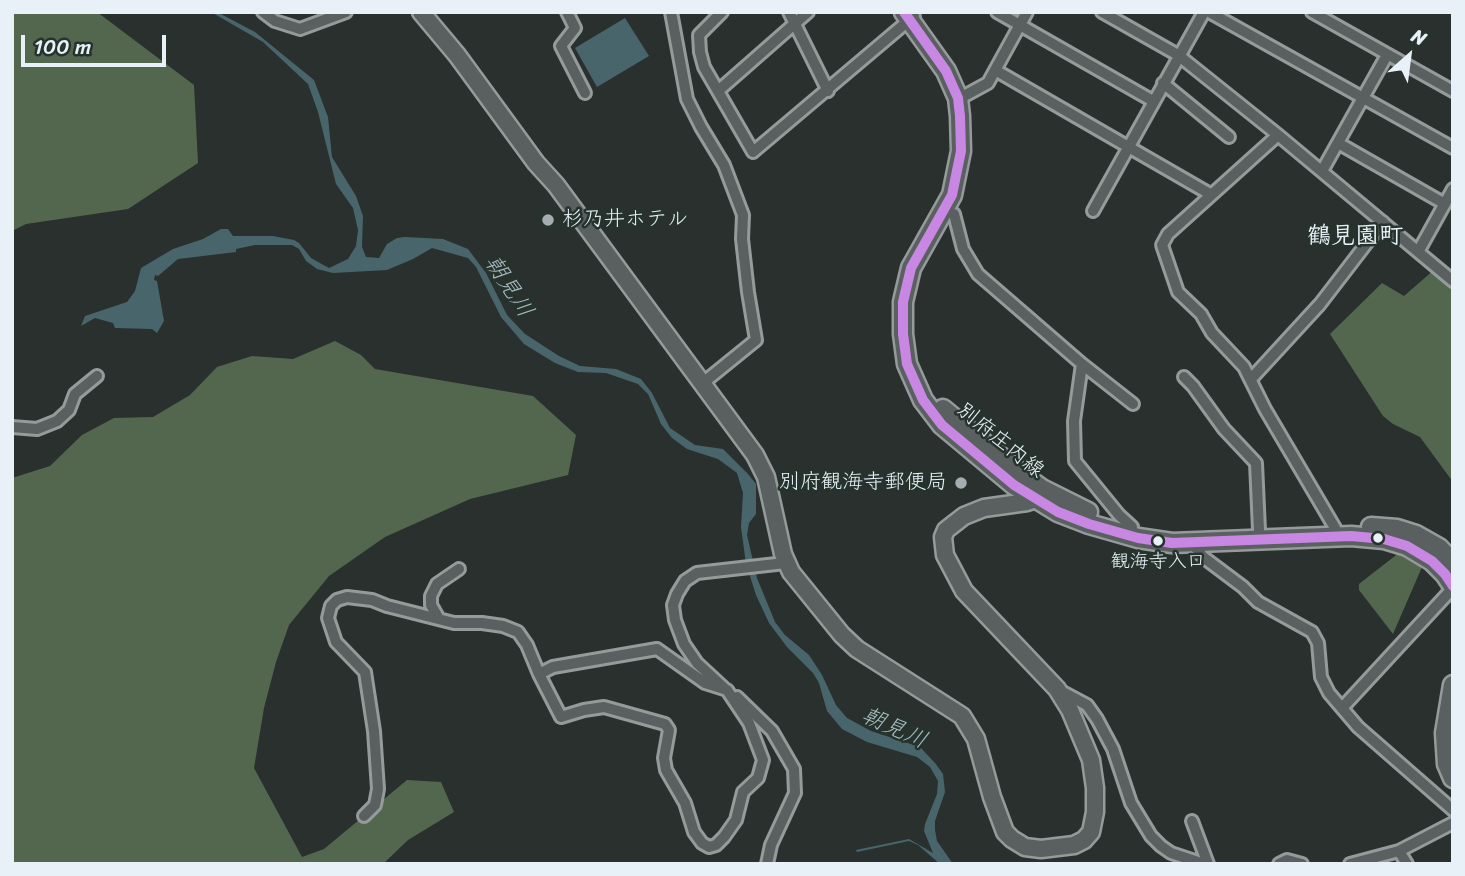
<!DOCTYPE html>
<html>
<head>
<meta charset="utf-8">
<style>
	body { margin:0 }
	#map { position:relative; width:1465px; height:876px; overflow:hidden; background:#29302d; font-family:Sriracha,sans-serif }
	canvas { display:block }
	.frame { position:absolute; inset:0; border:14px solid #e8f1f8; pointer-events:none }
	.north { position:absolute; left:1374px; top:21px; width:70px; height:70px; -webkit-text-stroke:5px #26332d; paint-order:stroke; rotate:28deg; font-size:19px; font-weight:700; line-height:28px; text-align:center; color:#e8f1f8 }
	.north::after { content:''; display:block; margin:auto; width:24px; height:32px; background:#e8f1f8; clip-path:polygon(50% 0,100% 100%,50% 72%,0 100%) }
	.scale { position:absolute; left:21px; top:35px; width:145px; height:32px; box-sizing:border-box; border:4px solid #e8f1f8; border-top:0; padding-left:9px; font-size:21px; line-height:24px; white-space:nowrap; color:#e8f1f8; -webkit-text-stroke:5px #26332d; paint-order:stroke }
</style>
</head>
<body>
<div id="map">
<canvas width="1465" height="876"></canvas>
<div class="frame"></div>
<div class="north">N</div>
<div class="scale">100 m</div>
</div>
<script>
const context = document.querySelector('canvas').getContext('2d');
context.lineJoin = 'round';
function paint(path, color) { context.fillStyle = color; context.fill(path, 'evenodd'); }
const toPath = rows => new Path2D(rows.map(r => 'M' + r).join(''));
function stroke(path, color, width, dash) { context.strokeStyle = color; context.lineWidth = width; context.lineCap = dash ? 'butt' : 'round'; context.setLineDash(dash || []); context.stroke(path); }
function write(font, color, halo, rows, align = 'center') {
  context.font = font + ' Sriracha,"Klee One",sans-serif'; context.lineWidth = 5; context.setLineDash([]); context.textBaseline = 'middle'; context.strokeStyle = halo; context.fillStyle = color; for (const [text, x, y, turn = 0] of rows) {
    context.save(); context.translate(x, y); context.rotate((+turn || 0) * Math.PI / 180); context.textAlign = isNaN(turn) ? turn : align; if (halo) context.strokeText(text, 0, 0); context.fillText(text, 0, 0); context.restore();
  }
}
paint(toPath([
	[12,12,97,12,194,85,198,163,128,209,26,224,12,231],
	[1435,269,1453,285,1453,482,1420,437,1393,424,1383,416,1330,334,1382,283,1404,296],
	[335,341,361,355,375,369,533,396,576,435,568,475,470,499,385,537,329,576,289,625,276,662,264,708,254,768,302,857,324,849,407,780,441,782,454,812,408,840,383,864,12,864,12,478,50,466,82,435,114,418,153,417,190,395,217,367,252,356,293,359],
	[1400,552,1422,567,1393,634,1359,590,1359,584]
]), '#53674f');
paint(toPath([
	[211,12,217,12,255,32,314,80,328,117,332,157,356,196,363,216,362,247,366,257,379,258,387,244,397,238,405,237,443,239,468,249,486,273,507,315,525,334,559,356,580,366,616,369,641,379,652,393,670,428,695,445,723,449,748,474,756,484,756,514,749,523,747,535,757,578,775,622,785,635,809,655,822,675,836,705,847,718,871,731,920,747,935,763,943,774,945,792,935,821,935,830,937,841,953,864,940,864,918,845,909,841,857,852,856,850,909,839,933,853,924,831,925,824,937,794,938,781,930,767,917,757,867,742,842,729,827,711,819,683,813,673,787,647,769,623,756,595,746,564,741,527,743,493,737,473,718,459,687,449,672,438,661,424,648,394,638,384,606,373,578,372,555,363,524,344,501,317,476,267,468,258,432,248,413,259,387,270,333,273,317,269,306,261,299,249,292,245,255,245,236,249,236,252,178,259,158,276,155,275,154,280,157,281,164,321,157,333,152,329,115,328,113,323,95,318,81,326,85,316,127,302,135,291,141,268,173,249,203,239,221,229,228,229,233,236,273,236,294,240,299,243,311,258,329,268,348,259,356,246,358,230,353,208,336,184,318,112,308,84,263,42],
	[625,18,649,56,597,87,575,48]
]), '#49656c');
const street = toPath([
	[263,12,275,21,300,29,346,12],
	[567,12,575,28,561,46,585,93],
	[671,12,687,99,701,127,724,165,743,215,742,239,748,292,756,340,703,383],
	[722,12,699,35,700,52,704,67,753,152,914,16],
	[789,12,828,91],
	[997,12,1153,101],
	[1102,12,1178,55,1278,135,1453,281],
	[1209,12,1453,148],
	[1312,12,1453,91],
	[995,70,1210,194],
	[1163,83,1229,137],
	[718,91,808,12],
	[966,95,988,83,1027,12],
	[1278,135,1168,234,1162,245,1178,292,1201,314,1212,333,1244,367,1265,409,1335,528],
	[1338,143,1445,204],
	[1322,171,1387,55],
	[1093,211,1204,12],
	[954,214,963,249,978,274,1082,364,1074,421,1075,461,1119,515,1132,527],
	[1418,252,1453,189],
	[1082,364,1133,404],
	[1184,377,1193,386,1224,429,1256,463,1259,530],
	[1251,379,1320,304,1383,222],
	[12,427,37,429,57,421,69,410,75,394,97,376],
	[1192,543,1203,557,1243,587,1258,602,1312,632,1318,643,1321,677,1329,693,1358,727,1453,810],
	[439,619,431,605,431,596,437,584,459,569],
	[724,688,697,663,684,644,675,620,673,605,677,594,685,581,697,573,785,563],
	[1057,689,1087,705,1097,719,1113,749,1131,803,1151,836,1161,846,1171,853,1204,864],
	[737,697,772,731,794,769,795,793,771,845,767,864],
	[1342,708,1453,588],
	[364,816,375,805,378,789,374,731,365,672,336,642,328,618,331,606,337,600,347,597,372,600,387,606,454,623,482,623,503,626,518,632,527,645,539,674,561,717,584,710,604,707,665,724,669,730,664,758,666,770,685,803,694,832,702,843,709,847,716,845,724,837,736,820,743,792,758,778,763,760,749,723,727,690,705,683,657,649,553,667,539,674],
	[1192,821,1208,864],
	[1399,851,1407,864],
	[1279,864,1287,860,1302,864],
	[1350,864,1399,851,1453,823]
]);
const secondary = toPath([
	[421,12,457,55,536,163,556,185,755,455,766,477,783,554,791,572,842,635,857,649,962,716,976,739,992,797,1005,832,1012,839,1025,847,1041,849,1074,845,1084,840,1091,832,1095,812,1095,788,1091,760,1070,710,1057,689,964,591,945,555,943,537,946,530,964,516,984,508,1027,502,1036,499,1041,491]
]);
const primary = toPath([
	[904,12,946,71,958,98,960,116,961,151,952,195,911,268,903,302,903,334,907,364,923,400,942,425,1014,485,1058,512,1089,524,1138,538,1172,543,1351,536,1384,539,1407,546,1432,561,1445,574,1453,586],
	[943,409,1024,476,1042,489,1088,512],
	[1371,527,1397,529,1416,535,1439,548,1453,563],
	[1453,685,1445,733,1447,764,1453,778]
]);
stroke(street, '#959a9a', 16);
stroke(secondary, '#959a9a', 21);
stroke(primary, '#959a9a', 23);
stroke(street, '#5a6060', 10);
stroke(secondary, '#5a6060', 16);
stroke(primary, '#5a6060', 18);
stroke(toPath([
	[904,12,946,71,958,98,960,116,961,151,952,195,911,268,903,302,903,334,907,364,923,400,942,425,1014,485,1058,512,1089,524,1138,538,1172,543,1351,536,1384,539,1407,546,1432,561,1445,574,1453,586]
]), '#c787e3', 10);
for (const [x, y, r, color] of [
	[548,220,7,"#a5adb1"],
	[961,483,7,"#a5adb1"],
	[1378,538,6,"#e8f1f8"],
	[1158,541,6,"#e8f1f8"]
]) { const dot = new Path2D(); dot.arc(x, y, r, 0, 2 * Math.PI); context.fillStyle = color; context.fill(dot); stroke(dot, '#26332d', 2.5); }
write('19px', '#e8f1f8', '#26332d', [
	["観海寺入口",1158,562]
]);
write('21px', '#e8f1f8', '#26332d', [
	["杉乃井ホテル",562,220],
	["別府観海寺郵便局",947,483,"right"]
], 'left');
write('21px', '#e8f1f8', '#26332d', [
	["別府庄内線",1000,441,39]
]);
write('italic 23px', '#aabbc2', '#26332d', [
	["朝見川",508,287,57],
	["朝見川",894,729,24]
]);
write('bold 24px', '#e8f1f8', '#26332d', [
	["鶴見園町",1355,237]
]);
</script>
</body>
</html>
